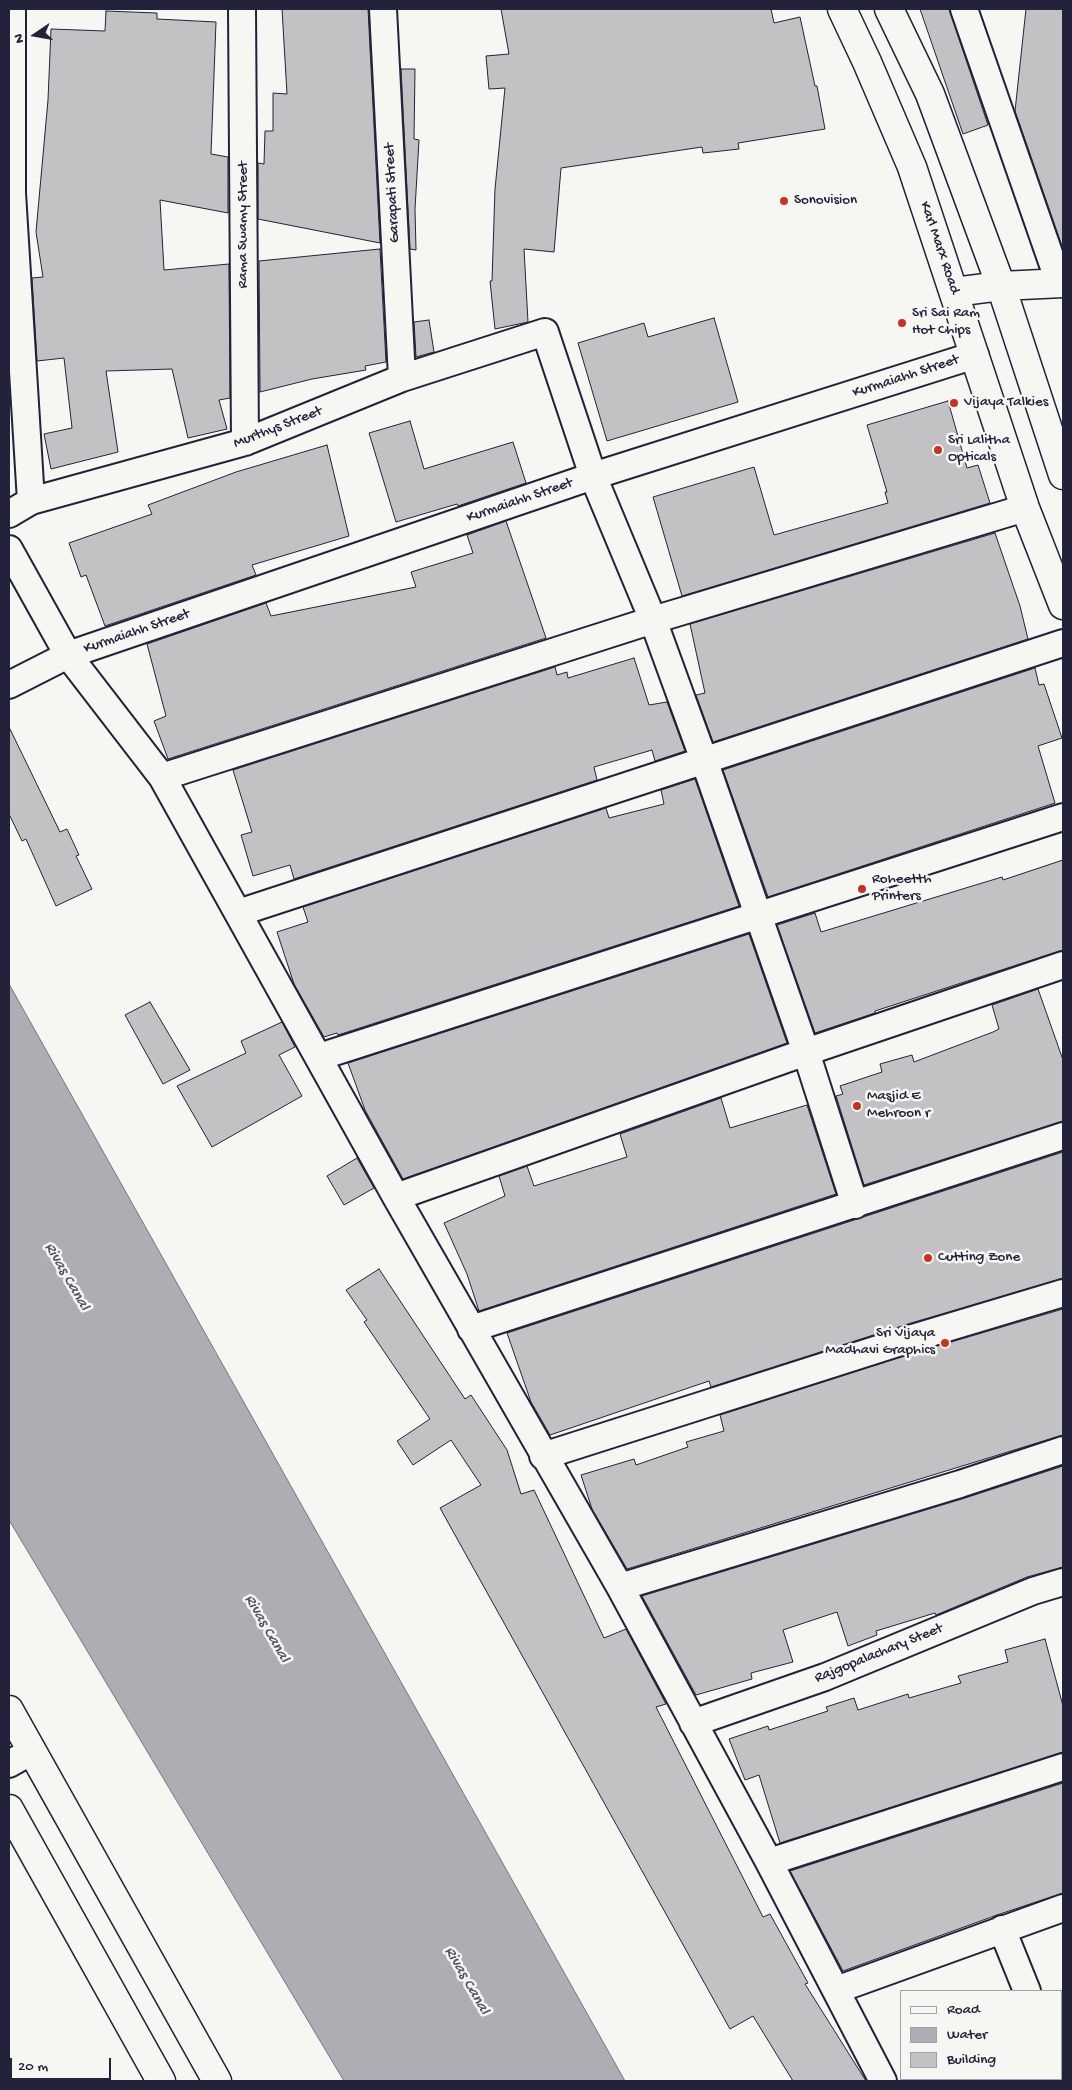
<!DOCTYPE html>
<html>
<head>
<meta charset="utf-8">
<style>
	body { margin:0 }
	#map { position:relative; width:1072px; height:2090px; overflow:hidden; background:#f6f6f2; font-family:"Gochi Hand",sans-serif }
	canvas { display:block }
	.frame { position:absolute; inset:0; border:10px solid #22223b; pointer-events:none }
	.legend { position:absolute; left:900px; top:1990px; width:162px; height:90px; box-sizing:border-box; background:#f6f6f2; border:1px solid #a1a1a9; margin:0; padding:6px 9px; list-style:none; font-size:15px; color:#22223b }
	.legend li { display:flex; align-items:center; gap:10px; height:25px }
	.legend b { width:25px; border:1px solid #a1a1a9 }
	.north { position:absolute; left:10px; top:10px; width:50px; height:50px; -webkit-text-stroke:4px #f6f6f2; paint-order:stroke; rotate:258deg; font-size:14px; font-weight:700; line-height:20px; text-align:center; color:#22223b }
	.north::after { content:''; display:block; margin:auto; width:18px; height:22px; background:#22223b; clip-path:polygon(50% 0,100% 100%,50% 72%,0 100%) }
	.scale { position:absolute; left:10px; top:2058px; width:101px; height:22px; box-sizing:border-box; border:2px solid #22223b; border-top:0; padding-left:6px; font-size:15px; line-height:18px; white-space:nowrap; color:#22223b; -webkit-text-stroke:4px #f6f6f2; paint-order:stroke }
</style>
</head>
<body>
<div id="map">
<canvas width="1072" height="2090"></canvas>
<div class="frame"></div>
<ul class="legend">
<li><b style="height:6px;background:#f6f6f2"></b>Road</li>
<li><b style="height:14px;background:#adadb3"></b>Water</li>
<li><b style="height:14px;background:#c2c2c4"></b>Building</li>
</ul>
<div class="north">N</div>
<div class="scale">20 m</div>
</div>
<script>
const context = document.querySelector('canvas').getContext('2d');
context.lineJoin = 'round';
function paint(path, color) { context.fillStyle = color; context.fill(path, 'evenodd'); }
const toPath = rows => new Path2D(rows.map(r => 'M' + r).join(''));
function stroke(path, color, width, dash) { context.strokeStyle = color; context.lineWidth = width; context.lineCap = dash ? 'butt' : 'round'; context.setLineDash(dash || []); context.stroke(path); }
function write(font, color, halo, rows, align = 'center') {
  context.font = font + ' "Gochi Hand",sans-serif'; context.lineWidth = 5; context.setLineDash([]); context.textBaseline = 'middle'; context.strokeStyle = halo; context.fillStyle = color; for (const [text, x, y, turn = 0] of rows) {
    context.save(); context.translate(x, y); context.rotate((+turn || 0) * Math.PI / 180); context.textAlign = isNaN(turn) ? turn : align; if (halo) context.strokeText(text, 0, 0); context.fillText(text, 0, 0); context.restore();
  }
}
const water = toPath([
	[9,984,625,2081,344,2081,9,1520,9,984]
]);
paint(water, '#adadb3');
stroke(water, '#757583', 1);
const building = toPath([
	[282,9,368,9,380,243,258,219,258,163,264,164,265,131,273,131,273,93,287,94,282,9],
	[501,9,771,9,774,23,800,17,815,86,817,86,825,129,738,143,739,149,703,153,702,147,561,168,554,252,524,249,528,322,495,329,490,281,492,281,495,189,505,88,489,89,486,56,509,54,501,9],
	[920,9,949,9,988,125,963,134,920,9],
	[1026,9,1063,9,1063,249,1015,111,1026,9],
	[106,11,157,13,157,19,216,22,211,154,228,157,228,213,160,200,164,270,229,264,230,398,219,400,227,429,188,438,172,369,106,371,118,452,51,469,44,434,72,428,64,358,37,361,32,278,43,277,36,232,48,100,51,29,105,31,106,11],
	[401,69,415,69,414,139,419,140,415,209,416,250,410,249,401,69],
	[380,249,386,362,365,366,366,370,312,379,260,392,259,261,380,249],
	[714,318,738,402,607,441,578,343,644,323,648,337,714,318],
	[429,320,434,352,416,357,414,322,429,320],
	[948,401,967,468,978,465,990,503,682,596,653,497,754,467,774,535,888,503,885,492,887,492,867,425,948,401],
	[410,421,424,469,513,442,526,483,458,506,457,504,396,522,369,433,410,421],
	[327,445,349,536,252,565,256,575,105,626,86,575,81,577,69,543,152,514,148,505,236,472,327,445],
	[506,521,546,638,168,759,154,721,166,716,147,644,266,603,271,616,416,587,411,572,473,553,467,535,506,521],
	[995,533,1020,606,1028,639,713,742,696,695,705,693,690,624,995,533],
	[634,658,649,705,667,702,685,751,655,761,652,750,594,767,597,780,294,879,290,865,253,876,241,835,252,832,233,770,555,667,557,675,567,672,568,678,634,658],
	[1035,668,1039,685,1044,684,1062,738,1038,746,1055,803,768,897,723,770,1035,668],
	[9,727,60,832,67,829,79,855,76,856,92,889,56,906,26,839,22,841,9,814,9,727],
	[695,779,739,906,338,1035,337,1033,324,1037,294,984,277,932,308,922,303,907,606,808,609,818,664,804,661,790,695,779],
	[1063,860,1063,950,875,1011,875,1013,815,1033,777,925,815,913,821,932,1002,877,1003,880,1063,860],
	[749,934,787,1043,403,1179,365,1110,348,1063,749,934],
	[1038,989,1063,1060,1063,1121,864,1185,836,1096,843,1094,840,1086,882,1072,880,1064,912,1055,914,1062,993,1032,999,1029,992,1005,1038,989],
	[150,1002,190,1070,163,1084,125,1015,150,1002],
	[282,1022,295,1047,279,1055,302,1096,212,1147,177,1086,246,1053,241,1041,282,1022],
	[721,1098,730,1128,807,1105,836,1194,479,1311,467,1274,444,1223,505,1196,499,1176,527,1166,534,1186,627,1157,620,1134,721,1098],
	[1063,1152,1063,1278,908,1324,711,1387,709,1381,550,1435,531,1402,507,1333,1063,1152],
	[357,1158,374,1188,344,1205,327,1176,357,1158],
	[379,1269,465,1399,471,1395,507,1450,521,1494,534,1490,604,1638,626,1629,666,1704,656,1707,763,1917,770,1914,808,1983,805,1984,866,2081,793,2081,753,2016,730,2029,440,1508,481,1485,451,1440,413,1465,397,1441,430,1419,364,1322,367,1320,346,1290,379,1269],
	[1063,1309,1063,1435,627,1569,592,1509,581,1475,634,1459,636,1465,688,1447,686,1442,724,1431,720,1415,917,1352,1063,1309],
	[1063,1466,1063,1567,1027,1577,936,1615,935,1613,876,1631,877,1635,848,1646,837,1612,783,1630,793,1662,751,1673,752,1679,696,1695,642,1596,965,1498,1063,1466],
	[1045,1639,1063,1706,1063,1752,780,1843,759,1775,745,1780,729,1739,768,1726,769,1730,828,1711,826,1707,854,1698,858,1710,908,1694,909,1698,961,1683,958,1676,1008,1662,1005,1650,1045,1639],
	[1063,1783,1063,1893,997,1915,843,1971,790,1871,1063,1783]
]);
paint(building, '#c2c2c4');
stroke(building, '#22223b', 1);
const street = toPath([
	[12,9,12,193,31,501],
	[242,9,245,442],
	[383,9,402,378],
	[964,9,1059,282],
	[9,514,31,501,245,442,402,378,545,332,593,476,653,620,704,760,806,1052,855,1205],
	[9,549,68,655,162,777,396,1197,620,1587,769,1862,883,2081],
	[9,685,68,655,593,476,975,355],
	[162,777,653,620,1025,508],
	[238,913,1063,643],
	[319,1057,1063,817],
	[396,1197,806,1052,1063,965],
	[471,1329,1063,1136],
	[543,1456,913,1338,1063,1293],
	[620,1587,960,1484,1063,1450],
	[693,1723,825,1677,1033,1591,1063,1582],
	[9,1764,32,1751],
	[769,1862,1063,1767],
	[1002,1929,1027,1991],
	[836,1990,1063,1908],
	[1061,2076,1063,2081]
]);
const secondary = toPath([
	[842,9,867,62,912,167,1025,508,1063,605],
	[889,9,930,94,1001,286,1063,475],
	[954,292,1001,286,1063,283],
	[9,1710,217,2081],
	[9,1809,161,2081]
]);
stroke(street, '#22223b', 30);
stroke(secondary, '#22223b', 31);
stroke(street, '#f6f6f2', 26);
stroke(secondary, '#f6f6f2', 28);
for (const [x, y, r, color] of [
	[784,201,5,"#c8321e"],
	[902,323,5,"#c8321e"],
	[954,403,5,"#c8321e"],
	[938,450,5,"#c8321e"],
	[862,889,5,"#c8321e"],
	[857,1106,5,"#c8321e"],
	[928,1258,5,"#c8321e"],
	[945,1343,5,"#c8321e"]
]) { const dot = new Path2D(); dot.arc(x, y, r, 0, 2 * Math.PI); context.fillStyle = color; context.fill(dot); stroke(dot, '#f6f6f2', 2); }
write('15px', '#22223b', '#f6f6f2', [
	["Garapati Street",393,193,-93],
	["Rama Swamy Street",244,225,-90],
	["Karl Marx Road",939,248,71],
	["Kurmaiahh Street",906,377,-18],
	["Murthys Street",278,428,-21],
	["Kurmaiahh Street",520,501,-19],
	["Kurmaiahh Street",137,632,-19],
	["Rajgopalachary Steet",879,1654,-22]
]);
write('15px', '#22223b', '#f6f6f2', [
	["Sonovision",794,201],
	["Sri Sai Ram",912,314],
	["Hot Chips",912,331],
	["Vijaya Talkies",964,403],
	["Sri Lalitha",948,441],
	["Opticals",948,458],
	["Roheetth",872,880],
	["Printers",872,897],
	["Masjid E",867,1097],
	["Mehroon r",867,1114],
	["Cutting Zone",938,1258],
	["Sri Vijaya",935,1334,"right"],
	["Madhavi Graphics",935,1351,"right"]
], 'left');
write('italic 16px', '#535365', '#f6f6f2', [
	["Rivas Canal",66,1277,60],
	["Rivas Canal",266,1629,60],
	["Rivas Canal",466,1981,60]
]);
</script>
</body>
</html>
